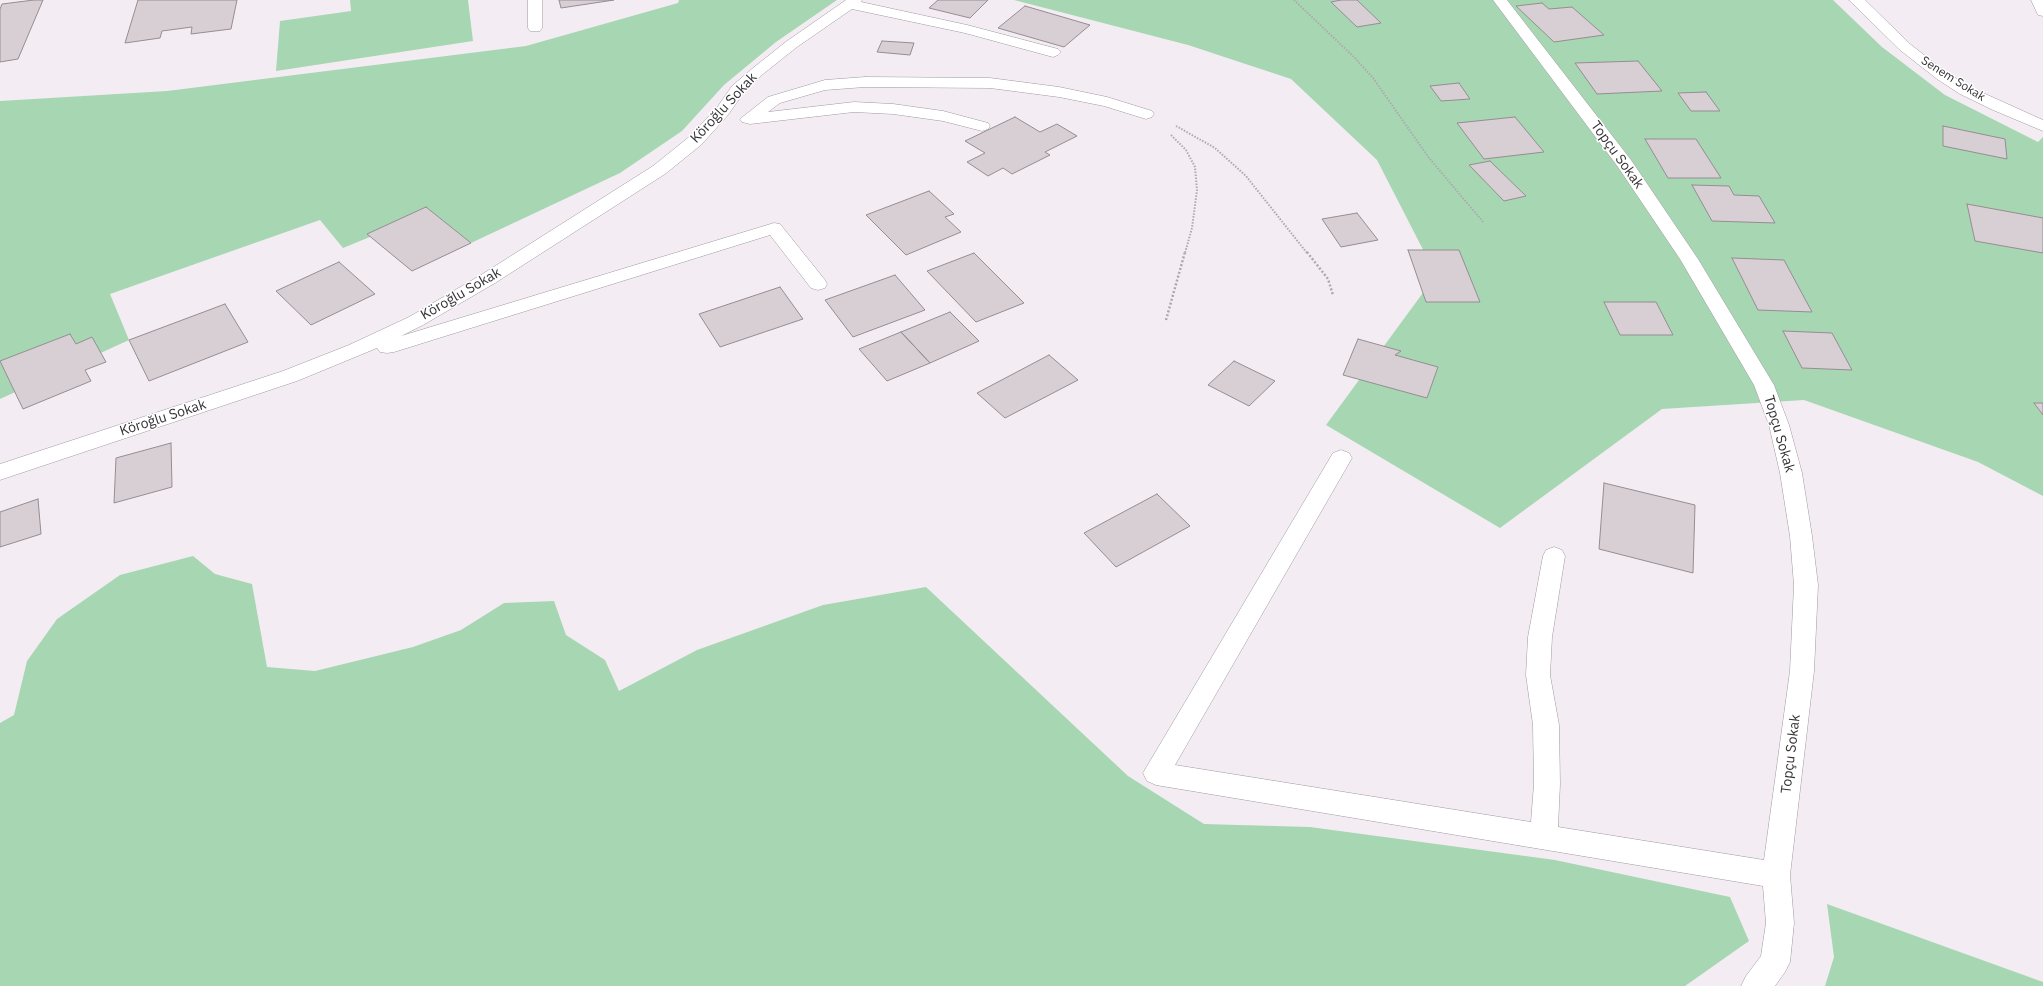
<!DOCTYPE html>
<html>
<head>
<meta charset="utf-8">
<style>
	body { margin:0 }
	canvas { display:block; background:#f4ecf3 }
</style>
</head>
<body>
<canvas width="2043" height="986"></canvas>
<script>
const context = document.querySelector('canvas').getContext('2d');
context.lineJoin = 'round';
function paint(path, color) { context.fillStyle = color; context.fill(path, 'evenodd'); }
const toPath = rows => new Path2D(rows.map(r => 'M' + r).join(''));
function stroke(path, color, width, dash) { context.strokeStyle = color; context.lineWidth = width; context.lineCap = dash ? 'butt' : 'round'; context.setLineDash(dash || []); context.stroke(path); }
function write(font, color, halo, rows, align = 'center') {
  context.font = font + ' "IBM Plex Sans",sans-serif'; context.lineWidth = 3; context.setLineDash([]); context.textBaseline = 'middle'; context.strokeStyle = halo; context.fillStyle = color; for (const [text, x, y, turn = 0] of rows) {
    context.save(); context.translate(x, y); context.rotate((+turn || 0) * Math.PI / 180); context.textAlign = isNaN(turn) ? turn : align; if (halo) context.strokeText(text, 0, 0); context.fillText(text, 0, 0); context.restore();
  }
}
paint(toPath([
	[350,0,468,0,473,41,276,71,280,21,351,11],
	[679,0,837,0,776,42,724,85,682,131,620,173,471,243,431,212,343,248,320,220,110,294,129,340,0,399,0,101,167,91,526,46,678,3],
	[1014,0,1833,0,1882,47,1945,95,2038,142,2043,137,2043,496,1978,462,1804,400,1662,409,1500,528,1326,425,1436,275,1377,160,1291,79,1188,45],
	[193,556,215,574,252,584,267,667,315,671,413,647,461,630,504,603,554,601,566,635,605,660,619,691,697,650,823,605,926,587,1128,776,1204,824,1310,827,1555,860,1730,897,1749,941,1685,986,0,986,0,723,14,715,27,661,57,619,120,575],
	[1827,904,2043,982,2043,986,1825,986,1834,957]
]), '#a7d7b2');
const building = toPath([
	[34,0,43,0,18,59,0,62,0,9,2,4,34,0],
	[138,0,237,0,231,29,191,34,192,27,162,31,160,38,125,43,138,0],
	[559,0,614,0,561,8,559,0],
	[938,0,988,0,970,18,929,8,938,0],
	[1341,0,1357,0,1381,23,1357,27,1331,2,1341,0],
	[1542,3,1549,9,1572,7,1604,35,1554,42,1516,6,1542,3],
	[1025,6,1090,25,1064,47,998,28,1025,6],
	[882,41,914,43,910,55,877,52,882,41],
	[1638,61,1662,91,1597,94,1575,63,1638,61],
	[1459,83,1470,99,1441,101,1430,86,1459,83],
	[1706,92,1720,111,1691,111,1678,93,1706,92],
	[1015,117,1040,132,1057,124,1077,136,1045,152,1050,155,1012,174,1003,168,988,176,967,162,985,153,965,141,1015,117],
	[1515,117,1544,152,1484,159,1457,123,1515,117],
	[1943,126,2005,139,2007,159,1943,146,1943,126],
	[1645,139,1696,139,1721,178,1668,178,1645,139],
	[1490,161,1526,196,1504,201,1469,165,1490,161],
	[1692,185,1729,186,1734,195,1759,196,1775,223,1712,221,1692,185],
	[929,191,954,214,945,217,961,232,906,255,866,215,929,191],
	[1967,204,2043,218,2043,253,1975,241,1967,204],
	[426,207,471,243,412,271,367,234,426,207],
	[1357,213,1378,240,1341,247,1322,219,1357,213],
	[1408,250,1459,250,1480,302,1426,302,1408,250],
	[974,253,1024,303,976,322,927,271,974,253],
	[1732,258,1784,260,1812,312,1758,310,1732,258],
	[339,262,375,294,311,325,276,291,339,262],
	[895,275,925,310,853,337,825,300,895,275],
	[780,287,803,319,720,347,699,314,780,287],
	[1604,302,1656,302,1673,335,1620,335,1604,302],
	[225,304,248,342,149,381,129,340,225,304],
	[950,312,979,341,930,363,901,332,950,312],
	[1783,331,1832,333,1852,370,1802,368,1783,331],
	[901,332,930,363,887,381,859,349,901,332],
	[70,334,76,344,92,337,106,362,85,370,91,381,23,409,0,361,70,334],
	[1358,339,1401,351,1395,355,1438,367,1427,398,1343,375,1358,339],
	[1049,355,1078,380,1005,418,977,393,1049,355],
	[1234,361,1275,381,1249,406,1208,385,1234,361],
	[2034,403,2043,403,2043,415,2034,403],
	[171,443,172,487,114,503,116,458,171,443],
	[1604,483,1695,505,1693,573,1599,549,1604,483],
	[1157,494,1190,526,1116,567,1084,533,1157,494],
	[38,499,41,534,0,547,0,512,38,499]
]);
paint(building, '#d8cfd5');
stroke(building, '#958d92', 1);
const minor = toPath([
	[528,0,542,0,542,28,540,31,530,31,528,28,528,0],
	[846,0,862,0,861,2,967,25,1058,49,1061,52,1058,55,1053,57,965,33,852,9,797,47,763,74,744,92,728,115,701,145,665,174,495,283,423,325,401,336,774,223,780,224,825,280,827,284,825,288,818,290,811,288,770,235,394,352,387,353,380,352,377,348,297,381,0,480,0,464,283,371,349,345,409,317,481,275,653,166,689,137,716,109,732,86,753,68,787,41,846,0],
	[1493,0,1507,0,1631,160,1698,259,1774,385,1789,425,1802,473,1812,536,1818,585,1814,671,1790,875,1794,923,1790,962,1785,972,1775,986,1741,986,1746,976,1761,956,1766,923,1763,886,1156,785,1147,781,1143,773,1333,453,1341,450,1349,453,1352,458,1175,765,1531,822,1534,784,1533,725,1526,675,1528,637,1543,556,1546,550,1554,547,1562,550,1565,556,1552,637,1550,675,1559,725,1560,784,1558,827,1764,860,1790,671,1794,585,1790,536,1780,473,1769,425,1754,385,1680,259,1618,167,1493,0],
	[1849,0,1865,0,1910,44,1947,73,1972,88,2043,120,2043,131,1993,110,1960,94,1937,79,1900,50,1849,0],
	[2031,0,2043,0,2043,16,2038,15,2031,0],
	[865,77,990,78,1059,87,1107,97,1152,111,1154,114,1152,117,1146,119,1104,106,1059,97,990,88,865,87,825,90,780,103,768,112,854,102,893,104,943,111,988,123,990,126,988,129,982,131,943,121,893,114,854,112,750,124,742,122,740,119,768,97,825,80,865,77]
]);
stroke(minor, '#a099a0', 1);
stroke(toPath([
	[1294,0,1355,58,1373,78,1429,158,1484,223],
	[1176,126,1215,148,1246,176,1307,253],
	[1171,135,1186,150,1195,167,1197,190,1192,228,1185,253]
]), '#aea8ad', 2, [1.5, 1.5]);
stroke(toPath([
	[1307,252,1328,279,1333,295],
	[1166,320,1185,252]
]), '#aea8ad', 2.5, [2, 2]);
paint(minor, '#fff');
write('12px', '#363336', '#fff', [
	["Senem Sokak",1953,79,32]
]);
write('14px', '#363336', '#fff', [
	["Köroğlu Sokak",724,108,-47],
	["Topçu Sokak",1617,155,54],
	["Köroğlu Sokak",461,294,-30],
	["Köroğlu Sokak",163,418,-18],
	["Topçu Sokak",1779,434,74],
	["Topçu Sokak",1791,754,-83]
]);
</script>
</body>
</html>
